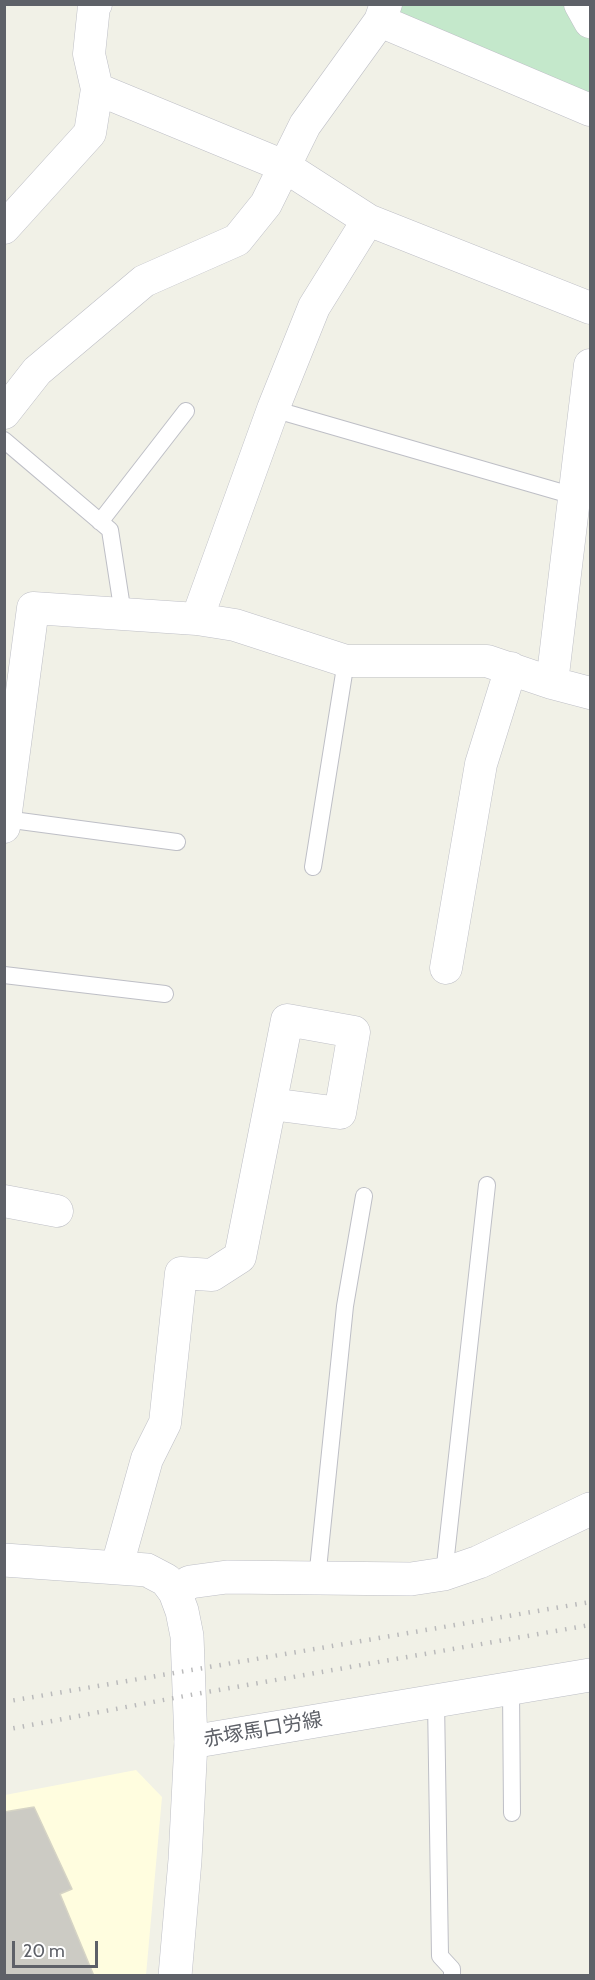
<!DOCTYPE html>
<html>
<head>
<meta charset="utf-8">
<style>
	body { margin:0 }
	#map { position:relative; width:595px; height:1980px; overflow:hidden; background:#f1f1e7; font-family:Cabin,sans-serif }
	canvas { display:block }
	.frame { position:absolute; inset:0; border:6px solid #5e6168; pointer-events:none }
	.scale { position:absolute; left:12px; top:1941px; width:86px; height:27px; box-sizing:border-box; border:3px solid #5e6168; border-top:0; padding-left:8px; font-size:18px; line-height:21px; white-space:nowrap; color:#5e6168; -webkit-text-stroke:4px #fff; paint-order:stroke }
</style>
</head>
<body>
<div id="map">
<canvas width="595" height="1980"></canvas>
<div class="frame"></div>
<div class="scale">20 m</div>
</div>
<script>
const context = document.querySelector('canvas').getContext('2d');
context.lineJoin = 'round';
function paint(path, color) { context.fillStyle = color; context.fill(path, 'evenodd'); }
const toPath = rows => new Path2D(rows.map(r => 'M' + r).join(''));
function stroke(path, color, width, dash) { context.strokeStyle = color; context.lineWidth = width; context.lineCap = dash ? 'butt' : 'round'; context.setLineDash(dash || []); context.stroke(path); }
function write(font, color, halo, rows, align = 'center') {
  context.font = font + ' Cabin,"Noto Sans JP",sans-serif'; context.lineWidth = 4.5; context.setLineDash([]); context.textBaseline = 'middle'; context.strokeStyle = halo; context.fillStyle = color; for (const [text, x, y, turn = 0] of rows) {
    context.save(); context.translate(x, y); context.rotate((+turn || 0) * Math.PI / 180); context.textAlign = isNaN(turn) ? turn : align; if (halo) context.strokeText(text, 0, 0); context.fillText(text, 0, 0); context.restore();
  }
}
paint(toPath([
	[136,1770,162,1797,146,1975,5,1976,5,1795]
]), '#fffddf');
paint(toPath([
	[396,4,568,5,590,41,590,98,394,10]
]), '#c4e8cb');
const building = toPath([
	[34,1807,72,1889,60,1894,94,1976,4,1976,4,1812,34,1807]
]);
paint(building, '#cccbc4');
stroke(building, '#d6d4c5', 1.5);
const service = toPath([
	[273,409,574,496],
	[4,440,110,530,123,614],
	[100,522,186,411],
	[5,819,177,842],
	[313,867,346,661],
	[4,975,165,994],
	[444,1574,487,1185],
	[317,1579,345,1306,364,1196],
	[511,1688,512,1813],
	[436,1701,440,1956,452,1969,452,1976]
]);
const minor = toPath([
	[580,4,590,22],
	[380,21,590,110],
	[97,89,284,166,368,220,590,308],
	[4,228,90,133,97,89,89,54,94,6,96,4],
	[4,413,37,371,144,281,237,240,266,204,305,125,380,21,386,4],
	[197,619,273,409,314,307,368,220],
	[552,683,590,365],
	[4,827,33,608,197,619,235,625,346,661,487,661,552,683,590,693],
	[446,968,481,764,511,668],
	[4,1201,57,1211],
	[117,1566,147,1459,165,1423,181,1273,212,1275,240,1257,287,1020,354,1032,340,1113,271,1104]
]);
const tertiary = toPath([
	[175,1592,190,1582,227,1577,411,1579,444,1574,479,1562,590,1509],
	[175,1976,185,1860,191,1742]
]);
const secondary = toPath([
	[4,1560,147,1570,166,1580,175,1592,182,1611,187,1636,191,1742,590,1675]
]);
stroke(service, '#bebfc6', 18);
stroke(minor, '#bebfc6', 33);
stroke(tertiary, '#bebfc6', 34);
stroke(secondary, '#bcbec5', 34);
stroke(service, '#fff', 16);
stroke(minor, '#fff', 32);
stroke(tertiary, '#fff', 33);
stroke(secondary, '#fff', 33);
stroke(toPath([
	[4,1702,590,1602],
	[4,1730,190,1695,590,1625]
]), '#bababb', 4.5, [1.5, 8]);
write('20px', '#5e6168', '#fff', [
	["赤塚馬口労線",263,1730,-10]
]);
</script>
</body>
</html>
